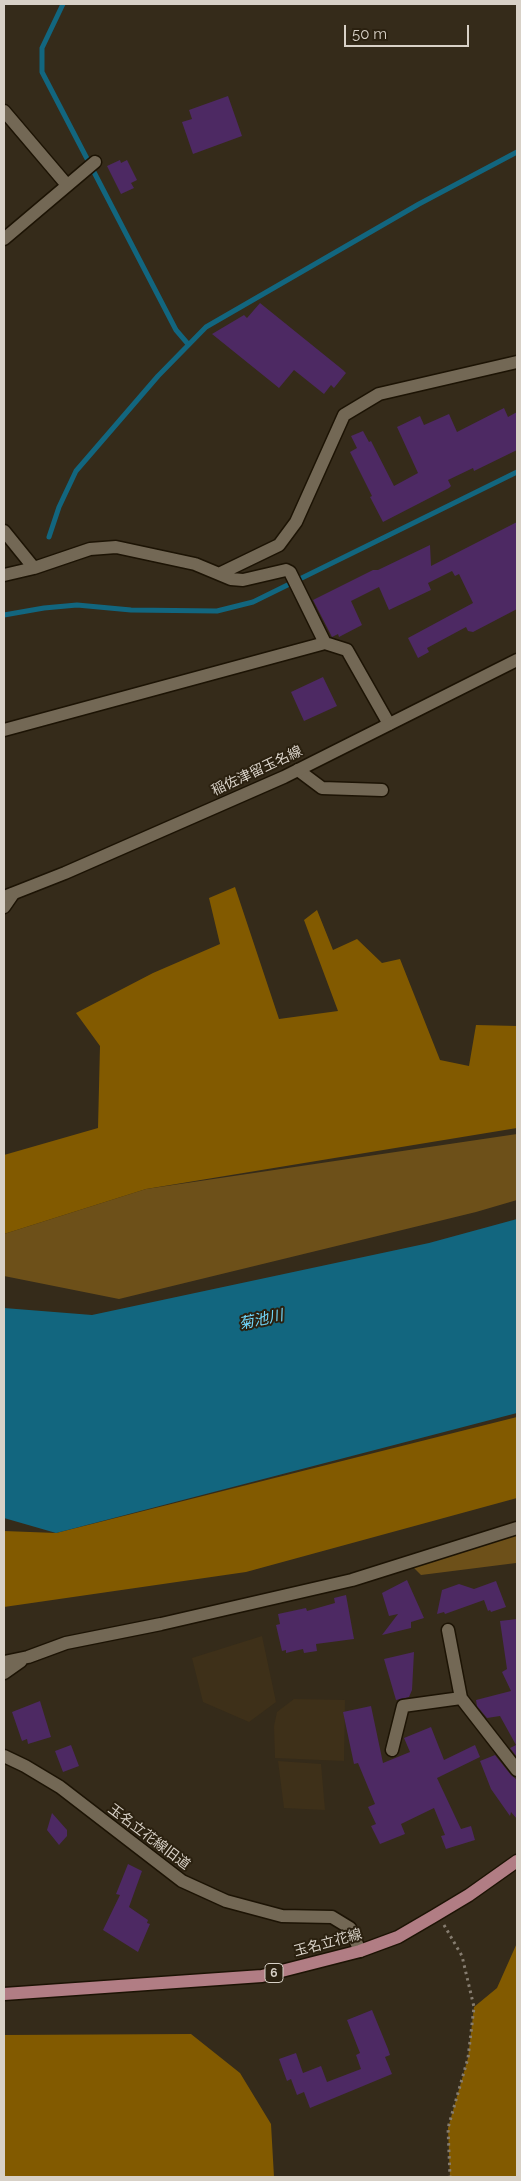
<!DOCTYPE html>
<html>
<head>
<meta charset="utf-8">
<style>
	body { margin:0 }
	#map { position:relative; width:521px; height:2181px; overflow:hidden; background:#352b1a; font-family:Raleway,sans-serif }
	canvas { display:block }
	.frame { position:absolute; inset:0; border:5px solid #d8d1c7; pointer-events:none }
	.scale { position:absolute; left:344px; top:25px; width:125px; height:22px; box-sizing:border-box; border:2px solid #d8d1c7; border-top:0; padding-left:6px; font-size:15px; line-height:18px; white-space:nowrap; color:#d8d1c7; -webkit-text-stroke:4px #2b2110; paint-order:stroke }
</style>
</head>
<body>
<div id="map">
<canvas width="521" height="2181"></canvas>
<div class="frame"></div>
<div class="scale">50 m</div>
</div>
<script>
const context = document.querySelector('canvas').getContext('2d');
context.lineJoin = 'round';
function paint(path, color) { context.fillStyle = color; context.fill(path, 'evenodd'); }
const toPath = rows => new Path2D(rows.map(r => 'M' + r).join(''));
function stroke(path, color, width, dash) { context.strokeStyle = color; context.lineWidth = width; context.lineCap = dash ? 'butt' : 'round'; context.setLineDash(dash || []); context.stroke(path); }
function write(font, color, halo, rows, align = 'center') {
  context.font = font + ' Raleway,"Noto Sans JP",sans-serif'; context.lineWidth = 4; context.setLineDash([]); context.textBaseline = 'middle'; context.strokeStyle = halo; context.fillStyle = color; for (const [text, x, y, turn = 0] of rows) {
    context.save(); context.translate(x, y); context.rotate((+turn || 0) * Math.PI / 180); context.textAlign = isNaN(turn) ? turn : align; if (halo) context.strokeText(text, 0, 0); context.fillText(text, 0, 0); context.restore();
  }
}
paint(toPath([
	[262,1636,276,1702,249,1722,203,1702,192,1658],
	[294,1699,345,1700,344,1761,275,1758,274,1726,277,1712],
	[278,1761,321,1764,325,1810,284,1808]
]), '#3e3019');
paint(toPath([
	[517,1134,517,1200,476,1212,119,1299,4,1276,4,1234,146,1189],
	[517,1534,517,1565,516,1563,421,1575,413,1567]
]), '#6d5019');
paint(toPath([
	[235,887,279,1019,338,1011,304,920,317,910,333,950,357,939,382,963,400,959,440,1060,469,1066,476,1025,517,1026,517,1128,146,1189,4,1234,4,1155,98,1128,100,1046,76,1013,153,973,220,944,209,898],
	[517,1417,517,1498,246,1572,4,1607,4,1531,56,1533],
	[517,1943,517,2177,450,2177,448,2128,468,2058,474,2007,497,1988],
	[191,2034,240,2073,271,2124,274,2177,4,2177,4,2035]
]), '#825a00');
paint(toPath([
	[517,1219,517,1413,56,1533,4,1518,4,1308,92,1315,429,1243]
]), '#12667f');
stroke(toPath([
	[63,4,42,48,42,72,176,330,188,344],
	[49,537,59,507,76,471,158,376,206,327,419,204,517,152],
	[4,615,44,608,77,605,131,610,217,611,253,602,517,472]
]), '#12667f', 5);
paint(toPath([
	[228,96,242,136,193,154,182,122,192,119,189,110],
	[120,160,121,163,127,160,137,180,131,183,134,188,121,194,107,166],
	[260,303,343,370,346,373,334,388,331,385,324,394,294,370,279,388,212,334,244,315,247,318],
	[504,408,508,417,517,412,517,450,474,471,473,468,448,480,451,486,449,488,383,522,370,497,372,496,350,452,357,448,351,436,363,431,369,442,371,441,394,486,418,473,397,427,420,416,424,425,449,414,457,432],
	[517,522,517,609,473,632,468,631,466,627,427,648,429,652,418,658,408,638,473,603,459,574,455,576,452,571,428,583,431,590,389,610,379,587,351,601,362,625,339,637,338,634,332,637,313,600,373,570,378,570,430,545,431,566],
	[323,677,337,706,304,721,291,692],
	[407,1580,424,1618,411,1622,411,1628,382,1635,398,1614,389,1616,382,1593],
	[496,1581,506,1607,491,1612,490,1610,488,1611,484,1600,445,1614,444,1612,437,1614,442,1590,459,1584,474,1589],
	[346,1595,354,1639,316,1644,317,1651,304,1653,303,1649,286,1653,286,1650,282,1651,276,1625,280,1624,278,1614,306,1608,307,1611,335,1603,334,1598],
	[517,1619,517,1757,510,1748,516,1745,500,1716,487,1718,477,1706,476,1700,511,1691,502,1672,507,1669,500,1621],
	[414,1652,412,1690,409,1697,396,1700,384,1659],
	[40,1701,51,1737,28,1744,27,1739,22,1741,12,1712],
	[371,1706,383,1763,410,1752,404,1738,431,1727,444,1760,475,1745,480,1757,437,1778,461,1829,471,1826,475,1840,446,1849,441,1836,445,1835,434,1808,401,1824,405,1834,380,1844,371,1826,376,1824,368,1807,375,1804,358,1763,354,1764,343,1712],
	[71,1745,79,1766,63,1772,55,1751],
	[495,1755,511,1775,517,1780,517,1819,511,1812,510,1816,491,1789,480,1761],
	[52,1813,67,1830,67,1836,59,1845,47,1830],
	[128,1864,142,1871,129,1907,148,1920,147,1923,150,1924,138,1952,103,1930,120,1895,116,1894],
	[372,2010,388,2049,390,2055,385,2057,392,2074,310,2108,304,2092,297,2095,291,2079,287,2081,279,2059,296,2053,303,2073,321,2066,327,2082,361,2069,356,2055,360,2053,347,2020]
]), '#4d2963');
const street = toPath([
	[4,111,67,185],
	[4,239,95,162],
	[4,531,34,568],
	[219,574,231,579,243,580,286,570,290,572,325,643],
	[4,575,34,568,90,549,116,547,195,564,219,574,279,545,296,522,344,415,379,394,517,362],
	[4,730,325,643,347,650,389,724],
	[298,770,322,788,382,790],
	[4,907,13,894],
	[448,1630,461,1698],
	[4,1662,28,1657,66,1643,161,1624,352,1580,517,1528],
	[4,1673,21,1661],
	[392,1750,403,1706,461,1698,517,1770],
	[4,1756,25,1766,60,1787,182,1881,226,1901,282,1916,332,1917,350,1928,360,1951]
]);
const secondary = toPath([
	[4,897,65,873,284,777,517,660]
]);
const primary = toPath([
	[4,1994,262,1976,360,1951,398,1937,434,1916,469,1895,517,1861]
]);
stroke(street, '#1c1304', 15);
stroke(secondary, '#1c1304', 15);
stroke(primary, '#1c1304', 15);
stroke(toPath([
	[444,1925,462,1956,474,2007,468,2058,448,2128,450,2177]
]), '#867d70', 3, [2.5, 4]);
stroke(street, '#736855', 12);
stroke(secondary, '#736855', 12);
stroke(primary, '#b17d84', 12);
for (const [x, y, w] of [
	[274,1973,18]
]) { const box = new Path2D(); box.roundRect(x - w / 2, y - 9.5, w, 19, 4); context.fillStyle = '#2b2110'; context.fill(box); stroke(box, '#d8d1c7', 1); }
write('bold 12px', '#d8d1c7', null, [
	["6",274,1973]
]);
write('14px', '#d8d1c7', '#2b2110', [
	["稲佐津留玉名線",257,771,-25],
	["玉名立花線旧道",149,1837,37],
	["玉名立花線",328,1943,-15]
]);
write('italic 15px', '#71d7fb', '#2b2110', [
	["菊池川",261,1320,-12]
]);
</script>
</body>
</html>
